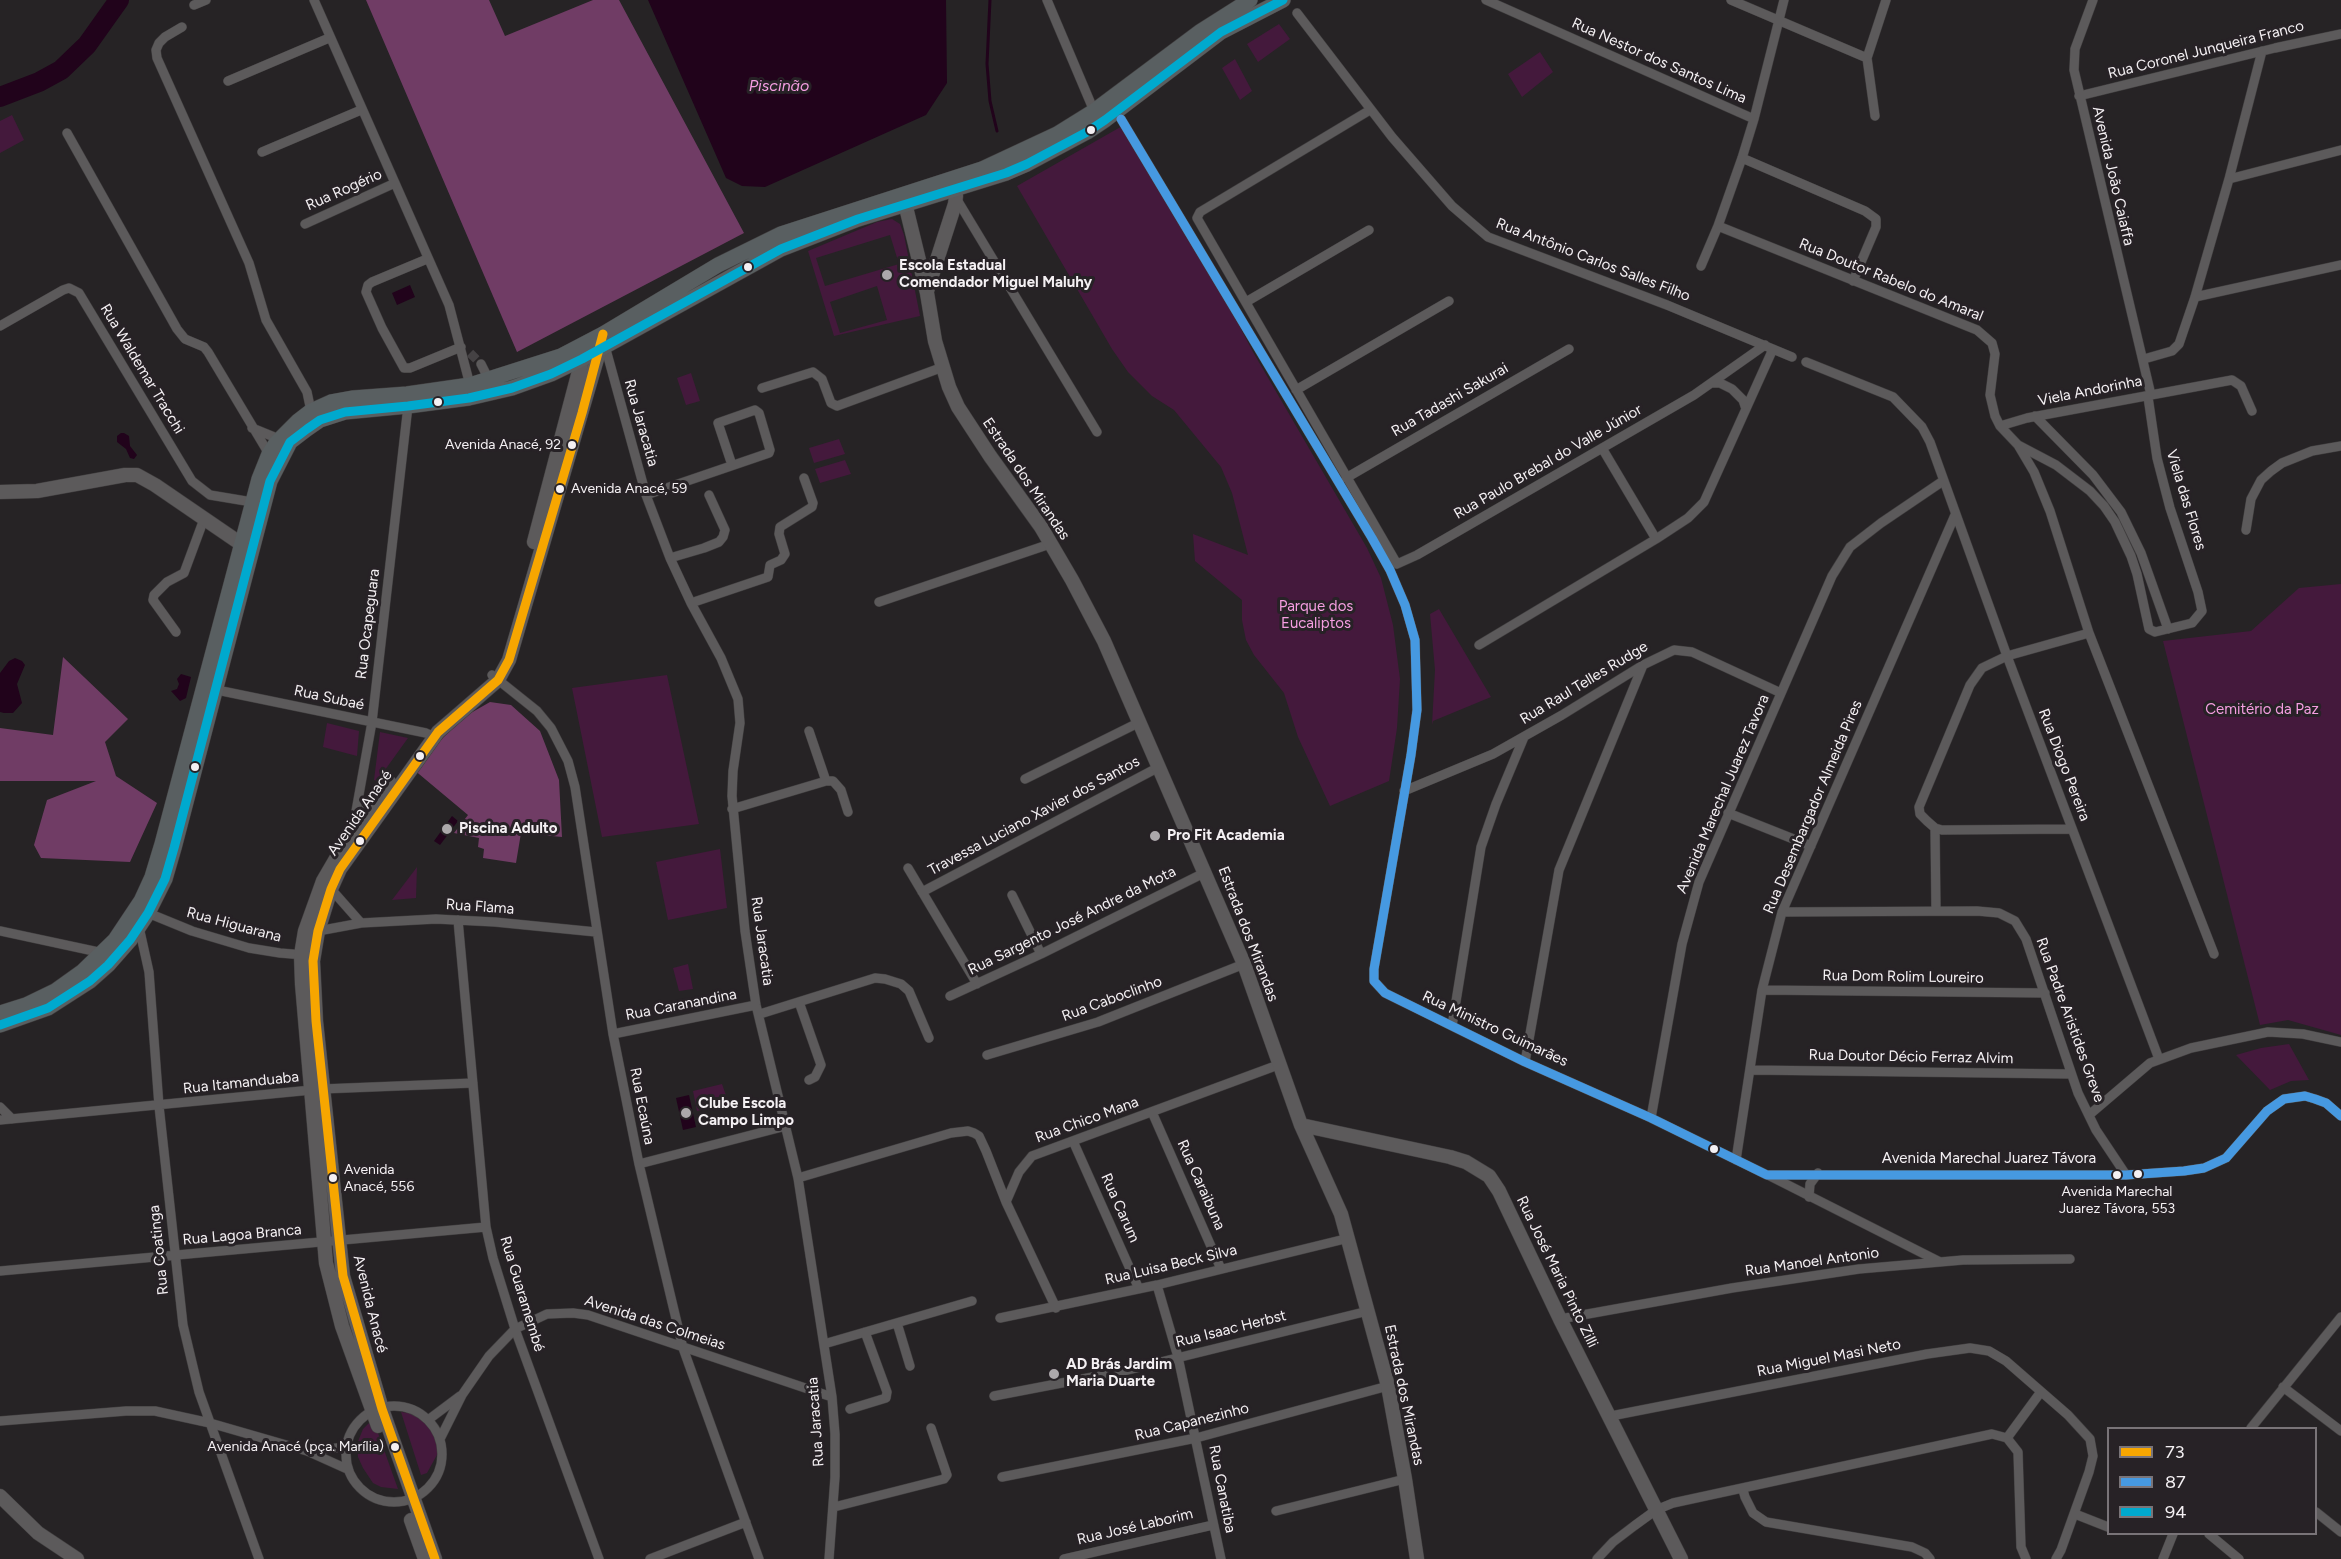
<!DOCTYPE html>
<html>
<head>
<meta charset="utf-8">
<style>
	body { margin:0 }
	#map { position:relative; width:2341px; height:1559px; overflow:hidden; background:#262325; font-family:Figtree,sans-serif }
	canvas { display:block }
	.legend { position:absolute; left:2107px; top:1427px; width:210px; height:108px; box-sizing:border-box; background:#272226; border:2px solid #797478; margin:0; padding:8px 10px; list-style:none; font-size:18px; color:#f4f0f3 }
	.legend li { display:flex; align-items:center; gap:12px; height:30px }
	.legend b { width:30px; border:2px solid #797478 }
</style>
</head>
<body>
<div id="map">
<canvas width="2341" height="1559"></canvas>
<ul class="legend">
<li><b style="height:8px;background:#f7a600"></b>73</li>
<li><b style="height:8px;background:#4699e1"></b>87</li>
<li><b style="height:8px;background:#00a9ce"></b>94</li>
</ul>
</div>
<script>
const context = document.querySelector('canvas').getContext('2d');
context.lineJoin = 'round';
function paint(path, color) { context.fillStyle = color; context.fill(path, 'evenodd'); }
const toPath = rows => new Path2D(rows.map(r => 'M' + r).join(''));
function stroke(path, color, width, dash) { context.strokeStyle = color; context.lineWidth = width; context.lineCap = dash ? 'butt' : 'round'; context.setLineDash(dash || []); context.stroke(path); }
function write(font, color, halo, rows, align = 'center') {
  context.font = font + ' Figtree,sans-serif'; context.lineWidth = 6; context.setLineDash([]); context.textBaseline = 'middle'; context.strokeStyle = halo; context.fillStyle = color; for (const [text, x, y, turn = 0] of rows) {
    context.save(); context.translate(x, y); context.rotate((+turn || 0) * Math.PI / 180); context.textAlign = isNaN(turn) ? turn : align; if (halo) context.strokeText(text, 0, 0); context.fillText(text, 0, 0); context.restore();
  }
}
paint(toPath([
	[1279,24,1290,39,1258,62,1247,44],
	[1540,52,1553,72,1522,97,1508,74],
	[1235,59,1252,91,1240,100,1222,68],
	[12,115,24,140,0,153,0,121],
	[1124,125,1217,283,1253,352,1367,548,1381,578,1393,625,1400,679,1397,728,1389,781,1330,806,1298,737,1284,693,1254,655,1246,640,1242,620,1242,600,1195,561,1193,534,1248,555,1232,493,1221,467,1174,410,1152,396,1128,372,1112,349,1017,186],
	[892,219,900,224,904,235,920,316,834,336,808,251,877,222],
	[890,235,899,264,825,286,816,258],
	[877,286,887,320,840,333,830,302],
	[691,373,700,401,686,405,677,378],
	[839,439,845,454,814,463,809,448],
	[845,460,851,474,820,483,815,469],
	[2341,584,2341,1035,2288,1020,2260,1025,2163,641,2251,631,2299,588],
	[1439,609,1491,697,1433,721,1432,725,1435,670,1430,614],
	[667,675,699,824,602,837,572,688],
	[327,723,359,731,357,756,323,747],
	[380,732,408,738,377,781,374,780],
	[720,849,727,908,668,920,656,862],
	[417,867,416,898,392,900],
	[688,964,693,989,679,991,673,968],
	[2289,1044,2309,1080,2291,1081,2270,1090,2236,1055,2261,1048],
	[722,1084,729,1104,697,1111,693,1091],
	[401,1412,418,1414,427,1419,436,1434,438,1453,427,1473,421,1475],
	[373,1419,398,1489,381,1487,373,1483,363,1468,358,1457,357,1444,363,1429]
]), '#44193c');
paint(toPath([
	[366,0,489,0,505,36,593,0,619,0,744,233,517,352],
	[63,657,128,719,105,742,116,776,157,803,130,862,41,858,34,845,47,800,96,781,0,781,0,728,53,735],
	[490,702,511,705,540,731,559,780,562,837,521,833,516,863,483,858,484,849,478,847,479,838,454,833,468,815,413,769,462,718]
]), '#703c65');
paint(toPath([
	[648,0,946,0,947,83,926,115,765,187,742,186,726,178],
	[410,285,415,297,397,305,392,293],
	[121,433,124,433,129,436,130,446,137,455,134,459,130,458,126,449,117,442,117,436],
	[15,658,22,661,25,665,17,684,22,703,13,713,4,713,0,712,0,673,9,661],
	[181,674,191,677,186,698,180,701,171,691,177,689,179,684,177,679],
	[452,816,458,821,440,845,434,841],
	[689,1095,696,1127,683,1130,676,1098]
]), '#21031b');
stroke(toPath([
	[990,0,987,64,990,101,997,131]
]), '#21031b', 3);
stroke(toPath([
	[0,97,39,82,61,70,87,45,119,0]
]), '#21031b', 20);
stroke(toPath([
	[470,353,481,364]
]), '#454244', 9, [9, 4.5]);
const street = toPath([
	[314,0,449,305,470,385],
	[1047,0,1094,111],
	[1486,0,1754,119],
	[1731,0,1867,58],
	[194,5,206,0],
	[1297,13,1392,137,1452,206,1488,237,1667,305,1792,357],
	[182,27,165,37,159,43,156,50,157,58,249,263,266,320,307,392,311,411],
	[228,81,329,38],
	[2079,96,2275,48,2341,34],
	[1370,110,1200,212,1197,218,1397,564,1417,555,1694,395,1765,345],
	[1875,116,1867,58,1886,0],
	[1121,119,1372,538,1390,570,1405,605,1415,640,1417,710,1411,755,1374,969,1374,981,1385,993,1525,1062,1651,1118,1767,1175,2126,1175,2184,1171,2204,1168,2226,1158,2267,1111,2284,1099,2305,1096,2315,1099,2326,1103,2341,1116],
	[67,133,177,329,185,339,204,347,208,352,269,454],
	[262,152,361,110],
	[1742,158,1865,211,1876,219,1876,227,1853,281],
	[2229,179,2262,51],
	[956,198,1097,432],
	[305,224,395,183],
	[1718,226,1977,330,1992,343,1995,354,1990,395,1995,416,2000,426,2018,445,2034,472,2050,511,2089,633,2214,954],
	[427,259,372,282,368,285,366,292,382,328,404,368,410,368,461,347],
	[1701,266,1718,226,1742,158,1754,119,1784,0],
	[2195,297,2341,265],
	[1246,302,1369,230],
	[0,326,63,290,69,288,79,293,192,481,210,495,252,502],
	[605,346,646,495,670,558,691,603,721,658,738,699,740,723,733,771,732,796,745,931,756,1005,798,1178,832,1397,835,1434,835,1477,829,1559],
	[2144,359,2172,351,2179,344,2195,297,2229,179,2341,150],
	[1806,362,1893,397,1922,427,1930,442,2007,656,2159,1059],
	[481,364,489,380],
	[1712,383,1720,383,1732,389,1743,400,1746,409],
	[762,388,813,372,822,379,831,403,837,406,943,367],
	[1296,390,1449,301],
	[2151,395,2232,380,2241,386,2252,411],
	[2035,416,2093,475,2121,512,2141,553,2168,629],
	[2000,426,2027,418,2151,395,2074,70,2075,49,2093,0],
	[252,428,279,439],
	[2018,445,2056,465,2090,491,2104,506,2115,522,2131,556,2137,574,2149,629,2155,632,2192,623,2202,611,2198,592,2170,508,2157,458,2148,397],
	[1602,448,1656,539,1688,518,1704,502,1773,349],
	[1346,478,1569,349],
	[646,495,769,453,770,450,759,413,755,410,718,423,732,465],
	[2246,530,2251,499,2261,480,2271,471,2282,463,2312,451,2341,446],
	[670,558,704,548,719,542,723,537,725,530,709,495],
	[879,602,1050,544],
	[691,603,768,577,770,565,781,560,785,554,779,534,780,527,812,507,813,503,804,478],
	[176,632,153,600,154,595,167,582,184,573,204,519],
	[1479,645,1656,539],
	[492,675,537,711,551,728,568,761,575,787,613,1034,639,1164,683,1348,759,1559],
	[217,690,426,733,435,737],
	[809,731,826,781],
	[1025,779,1140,722],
	[1404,791,1493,754,1562,715,1643,665,1674,650,1692,652,1781,693],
	[732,809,826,781,833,781,841,790,848,812],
	[1728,813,1811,846],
	[353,828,372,722,408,406],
	[1935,828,1936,911],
	[2072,829,1942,830,1935,828,1927,821,1920,814,1919,807,1970,685,1982,668,2007,656,2089,633],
	[908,868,977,984],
	[331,889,361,923],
	[922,892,1159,767],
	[1012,895,1041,954],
	[1782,912,1977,911,1999,913,2015,921,2026,939,2078,1093,2096,1130,2126,1175],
	[148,913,192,931,249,948,280,953,304,955],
	[458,920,486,1227,493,1258,515,1329,599,1559],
	[139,927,149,972,159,1106,183,1325,199,1392,259,1559],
	[0,931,103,953],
	[318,931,361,923,436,919,495,922,596,932],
	[1762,990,2045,993],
	[950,996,1041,954,1206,872],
	[799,1002,821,1065,815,1077,809,1080],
	[760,1014,875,978,885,979,901,984,909,991,929,1038],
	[1452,1026,1481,847,1496,804,1524,737],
	[613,1034,756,1005],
	[987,1055,1098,1022,1244,964],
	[1525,1062,1559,870,1643,665],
	[1751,1070,2071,1074],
	[0,1107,12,1119],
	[1152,1112,1221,1269],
	[2089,1115,2150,1063,2191,1048,2268,1032,2303,1034,2341,1042],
	[1651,1118,1682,944,1699,882,1832,576,1850,547,1881,523,1943,481],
	[0,1120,322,1089,473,1083],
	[1073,1141,1139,1289],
	[1736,1160,1762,990,1782,912,1955,515],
	[639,1164,786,1126],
	[1770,1176,1940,1262],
	[798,1178,951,1133,968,1131,974,1133,979,1136,986,1151,1006,1202,1056,1308],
	[1809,1197,1810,1184,1818,1173],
	[1006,1202,1019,1172,1032,1156,1278,1065],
	[0,1271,486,1227],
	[1157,1285,1178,1357,1221,1559],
	[1000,1318,1157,1285,1349,1238],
	[1560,1319,1732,1288,1859,1269,1963,1260,2070,1259],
	[897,1323,910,1366],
	[824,1344,972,1301],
	[2283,1387,2341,1431],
	[994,1396,1124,1371,1368,1311],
	'346 1454a48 48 0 1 1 96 0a48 48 0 1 1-96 0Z',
	[850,1409,886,1398,887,1392,865,1332],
	[1611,1416,1927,1354,1970,1348,1989,1351,2006,1361,2068,1415,2090,1439,2093,1456,2089,1472,2061,1550,2056,1559],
	[428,1420,460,1396],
	[0,1421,126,1411,155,1411,210,1423,307,1451,347,1469],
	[2251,1428,2341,1317],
	[2007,1438,2040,1393],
	[440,1439,462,1395,489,1356,515,1329,547,1314,573,1313,588,1315,832,1397],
	[309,1451,346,1447],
	[1002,1477,1196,1438,1388,1386],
	[1743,1490,1745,1497,1753,1513,1766,1522,1912,1547,1925,1553,1930,1559],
	[834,1507,944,1479,947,1475,931,1428],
	[1276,1511,1405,1479],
	[2316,1512,2341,1532],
	[2075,1514,2108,1527],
	[2209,1534,2239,1559],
	[650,1559,746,1522],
	[1064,1559,1213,1525],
	[1597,1559,1613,1542,1634,1526,1656,1510,1673,1503,1992,1434,2007,1438,2018,1452,2021,1547,2026,1559],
	[2163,1559,2173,1534]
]);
const secondary = toPath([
	[903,195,927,293,935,341,949,387,958,407,990,456,1041,527,1072,580,1104,641,1244,964,1301,1125,1341,1214,1388,1386,1405,1479,1417,1559],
	[927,291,955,204,956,196,951,180],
	[0,492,37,491,125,475,137,475,155,485,250,550],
	[534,542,584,352],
	[1301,1125,1450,1157,1466,1162,1489,1176,1499,1191,1560,1319,1681,1559],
	[378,1426,342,1326,326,1263,302,984,301,955,305,931,323,881,351,833,389,782],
	[0,1496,38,1533,77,1559],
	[411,1520,425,1559],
	[435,1559,382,1409,343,1276,316,1021,313,961,318,931,331,889,340,869,438,732,498,680,509,660,602,342]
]);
const primary = toPath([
	[0,1013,26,1005,55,991,83,971,115,940,141,901,152,877,162,844,259,479,269,454,276,443,298,421,311,411,331,402,353,398,407,394,470,385,561,356,603,334,718,265,781,234,982,169,1057,134,1094,111,1201,31,1250,0],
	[0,1025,48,1008,90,981,108,965,130,940,148,913,165,879,174,848,270,481,290,442,307,429,320,420,345,412,408,406,469,398,512,388,551,374,582,359,781,249,858,219,1006,173,1027,164,1087,132,1105,120,1221,32,1283,0]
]);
stroke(street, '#403e3f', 10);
stroke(secondary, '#403e3f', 15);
stroke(primary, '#403e3f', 16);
stroke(street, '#5c5a5b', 9);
stroke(secondary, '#5c5a5b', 14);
stroke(primary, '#595f61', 15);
stroke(toPath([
	[435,1559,382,1409,343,1276,316,1021,313,961,318,931,331,889,340,869,438,732,498,680,509,660,582,413,603,334]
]), '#f7a600', 9);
stroke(toPath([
	[1121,119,1372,538,1390,570,1405,605,1415,640,1417,710,1411,755,1374,969,1374,981,1385,993,1525,1062,1651,1118,1767,1175,2126,1175,2184,1171,2204,1168,2226,1158,2267,1111,2284,1099,2305,1096,2315,1099,2326,1103,2341,1116]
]), '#4699e1', 9);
stroke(toPath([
	[0,1025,48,1008,90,981,108,965,130,940,148,913,165,879,174,848,270,481,290,442,307,429,320,420,345,412,408,406,469,398,512,388,551,374,582,359,781,249,858,219,1006,173,1027,164,1087,132,1105,120,1221,32,1283,0]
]), '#00a9ce', 9);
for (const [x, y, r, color] of [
	[1091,130,5,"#f4f0f3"],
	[748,267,5,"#f4f0f3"],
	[887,275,6,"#aca8ab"],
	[438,402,5,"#f4f0f3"],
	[572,445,5,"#f4f0f3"],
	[560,489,5,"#f4f0f3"],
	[420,756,5,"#f4f0f3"],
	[195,767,5,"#f4f0f3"],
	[447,829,6,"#aca8ab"],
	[1155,836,6,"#aca8ab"],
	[360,841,5,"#f4f0f3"],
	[686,1113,6,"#aca8ab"],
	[1714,1149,5,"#f4f0f3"],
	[2138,1174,5,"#f4f0f3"],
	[2117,1175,5,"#f4f0f3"],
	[333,1178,5,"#f4f0f3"],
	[1054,1374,6,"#aca8ab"],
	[395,1447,5,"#f4f0f3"]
]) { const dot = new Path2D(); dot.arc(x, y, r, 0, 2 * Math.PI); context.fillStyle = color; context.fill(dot); stroke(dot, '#272226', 2); }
write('14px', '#f4f0f3', '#272226', [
	["Avenida Anacé, 92",561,445],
	["Avenida Anacé, 59",571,489,"left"],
	["Avenida",344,1170,"left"],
	["Anacé, 556",344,1187,"left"],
	["Avenida Marechal",2117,1192,"center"],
	["Juarez Távora, 553",2117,1209,"center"],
	["Avenida Anacé (pça. Marília)",384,1447]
], 'right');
write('15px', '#f4f0f3', '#272226', [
	["Rua Coronel Junqueira Franco",2206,50,-14],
	["Rua Nestor dos Santos Lima",1659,61,24],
	["Avenida João Caiaffa",2113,176,77],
	["Rua Rogério",344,190,-24],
	["Rua Antônio Carlos Salles Filho",1593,260,21],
	["Rua Doutor Rabelo do Amaral",1891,280,22],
	["Rua Waldemar Tracchi",142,369,59],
	["Viela Andorinha",2090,391,-11],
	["Rua Tadashi Sakurai",1450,400,-30],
	["Rua Jaracatia",641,423,74],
	["Rua Paulo Brebal do Valle Júnior",1548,462,-30],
	["Estrada dos Mirandas",1026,479,56],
	["Viela das Flores",2186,500,73],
	["Rua Ocapeguara",368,624,-83],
	["Rua Raul Telles Rudge",1584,683,-31],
	["Rua Subaé",329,698,12],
	["Rua Diogo Pereira",2064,765,69],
	["Avenida Marechal Juarez Tavora",1723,794,-67],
	["Rua Desembargador Almeida Pires",1813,807,-67],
	["Avenida Anacé",360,813,-55],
	["Travessa Luciano Xavier dos Santos",1034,816,-28],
	["Rua Flama",480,907,4],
	["Rua Sargento José Andre da Mota",1072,921,-26],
	["Rua Higuarana",234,925,15],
	["Estrada dos Mirandas",1248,934,69],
	["Rua Jaracatia",762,941,82],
	["Rua Dom Rolim Loureiro",1903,977,1],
	["Rua Caboclinho",1112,999,-20],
	["Rua Caranandina",681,1005,-11],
	["Rua Padre Aristides Greve",2070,1020,70],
	["Rua Ministro Guimarães",1495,1029,25],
	["Rua Doutor Décio Ferraz Alvim",1911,1057,1],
	["Rua Itamanduaba",241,1083,-6],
	["Rua Ecaúna",642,1106,79],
	["Rua Chico Mana",1087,1120,-20],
	["Avenida Marechal Juarez Távora",1989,1159],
	["Rua Caraibuna",1201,1185,66],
	["Rua Carum",1120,1208,66],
	["Rua Lagoa Branca",242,1235,-5],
	["Rua Coatinga",159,1250,-96],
	["Rua Manoel Antonio",1812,1262,-8],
	["Rua Luisa Beck Silva",1171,1265,-13],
	["Rua José Maria Pinto Zilli",1557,1272,64],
	["Rua Guaramembé",522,1294,73],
	["Avenida Anacé",370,1304,76],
	["Avenida das Colmeias",655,1323,18],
	["Rua Isaac Herbst",1231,1329,-14],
	["Rua Miguel Masi Neto",1829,1358,-11],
	["Estrada dos Mirandas",1404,1395,78],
	["Rua Jaracatia",816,1422,-94],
	["Rua Capanezinho",1192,1422,-14],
	["Rua Canatiba",1222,1489,79],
	["Rua José Laborim",1135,1527,-13]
]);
write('bold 15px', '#f4f0f3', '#272226', [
	["Escola Estadual",899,266],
	["Comendador Miguel Maluhy",899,283],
	["Piscina Adulto",459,829],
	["Pro Fit Academia",1167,836],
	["Clube Escola",698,1104],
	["Campo Limpo",698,1121],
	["AD Brás Jardim",1066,1365],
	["Maria Duarte",1066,1382]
], 'left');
write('15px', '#f59ee1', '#272226', [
	["Parque dos",1316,607],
	["Eucaliptos",1316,624],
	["Cemitério da Paz",2262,710]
]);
write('italic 16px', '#f59ee2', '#272226', [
	["Piscinão",779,86]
]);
</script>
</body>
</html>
